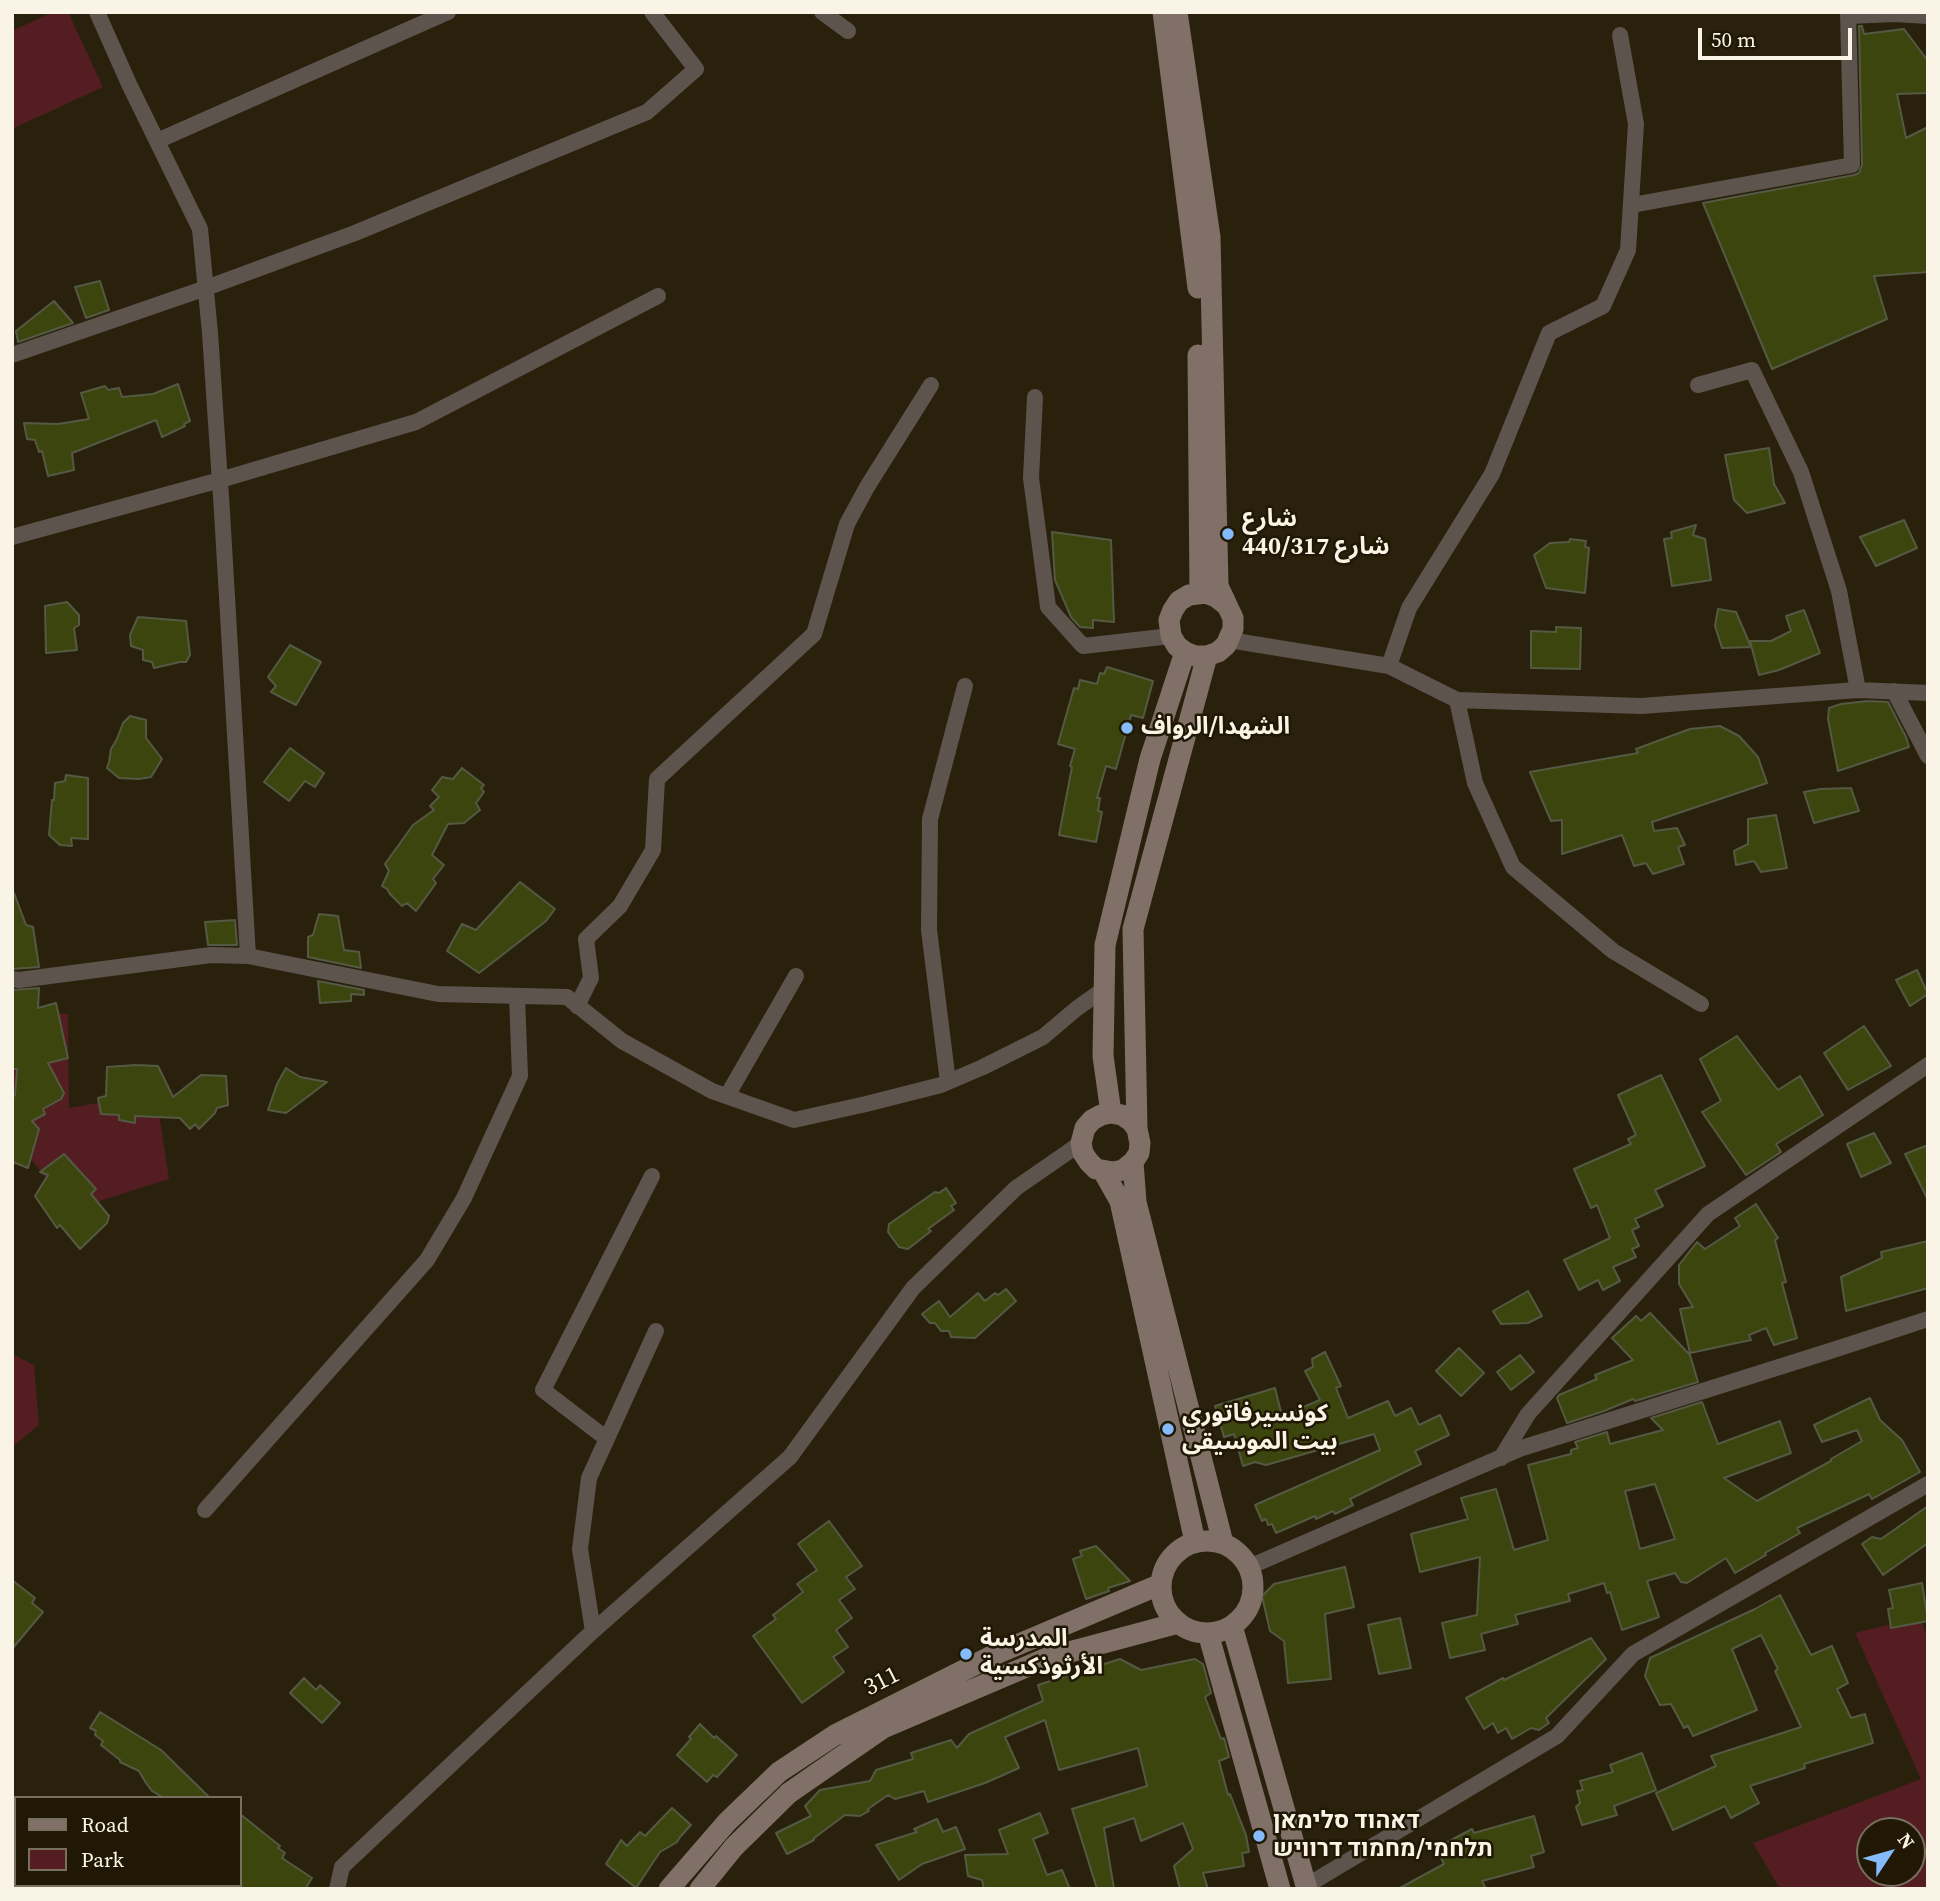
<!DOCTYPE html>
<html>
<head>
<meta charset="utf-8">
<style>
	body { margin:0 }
	#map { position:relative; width:1940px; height:1901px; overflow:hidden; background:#2a210d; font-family:"Source Serif 4",serif }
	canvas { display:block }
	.frame { position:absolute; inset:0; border:14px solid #faf4e7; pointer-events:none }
	.legend { position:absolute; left:14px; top:1796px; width:228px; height:91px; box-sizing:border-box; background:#201805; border:2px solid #77705f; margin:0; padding:9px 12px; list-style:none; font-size:21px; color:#faf4e7 }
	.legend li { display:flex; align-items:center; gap:14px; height:35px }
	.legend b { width:35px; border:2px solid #77705f }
	.north { position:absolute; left:1856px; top:1817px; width:70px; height:70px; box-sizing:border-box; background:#201805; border:2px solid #77705f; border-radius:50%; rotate:54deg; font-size:19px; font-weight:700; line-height:28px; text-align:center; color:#faf4e7 }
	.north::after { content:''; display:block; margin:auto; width:24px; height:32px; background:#85bbfb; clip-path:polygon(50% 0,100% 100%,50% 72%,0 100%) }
	.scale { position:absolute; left:1698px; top:28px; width:154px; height:32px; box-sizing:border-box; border:4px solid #faf4e7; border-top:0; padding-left:9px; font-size:21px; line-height:24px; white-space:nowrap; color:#faf4e7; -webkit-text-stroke:5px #201805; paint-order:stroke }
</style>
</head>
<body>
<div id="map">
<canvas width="1940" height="1901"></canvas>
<div class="frame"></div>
<ul class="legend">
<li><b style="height:9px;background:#807067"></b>Road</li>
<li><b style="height:19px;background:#531d21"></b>Park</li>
</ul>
<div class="north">N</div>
<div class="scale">50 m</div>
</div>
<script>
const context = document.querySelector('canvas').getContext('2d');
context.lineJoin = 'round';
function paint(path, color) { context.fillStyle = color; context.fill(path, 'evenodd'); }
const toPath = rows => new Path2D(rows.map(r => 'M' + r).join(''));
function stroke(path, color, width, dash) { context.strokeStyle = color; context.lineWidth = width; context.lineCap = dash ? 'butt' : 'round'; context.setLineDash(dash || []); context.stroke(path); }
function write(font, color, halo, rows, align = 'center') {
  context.font = font + ' "Source Serif 4","Noto Sans Arabic",Heebo,serif'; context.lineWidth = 5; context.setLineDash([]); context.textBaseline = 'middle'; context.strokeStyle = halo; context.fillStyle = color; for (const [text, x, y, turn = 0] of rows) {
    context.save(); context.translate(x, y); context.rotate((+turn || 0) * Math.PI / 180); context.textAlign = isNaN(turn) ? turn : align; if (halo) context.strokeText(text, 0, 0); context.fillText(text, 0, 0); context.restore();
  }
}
paint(toPath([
	[53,12,68,12,103,87,12,129,12,31],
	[12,1013,68,1014,69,1108,156,1093,169,1179,71,1210,31,1159,12,1166],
	[12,1354,34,1365,39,1425,12,1447],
	[1920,1617,1928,1640,1928,1889,1780,1889,1753,1843,1921,1779,1855,1633],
	[1870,1831,1912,1831,1912,1873,1870,1873]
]), '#531d21');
const building = toPath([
	[1859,26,1862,26,1864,34,1904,29,1928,61,1928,93,1897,94,1906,138,1928,127,1928,272,1874,276,1887,319,1772,369,1703,203,1854,175,1859,173,1862,165,1859,26],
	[100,281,109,310,86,318,75,287,100,281],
	[54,301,73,323,18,342,16,331,54,301],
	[178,384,190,421,184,424,185,426,162,437,156,420,72,453,74,470,48,476,42,451,39,452,35,440,27,439,24,423,58,424,89,419,81,393,105,386,108,390,119,388,122,397,153,394,178,384],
	[1769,448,1774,484,1785,503,1747,513,1734,500,1725,455,1769,448],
	[1904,520,1917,548,1876,566,1860,537,1904,520],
	[1696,525,1693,535,1705,539,1711,580,1672,586,1664,539,1672,538,1671,532,1696,525],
	[1052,532,1111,540,1114,622,1093,620,1093,628,1080,627,1071,617,1055,580,1052,532],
	[1570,539,1586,541,1585,547,1589,548,1585,593,1546,588,1534,555,1550,543,1569,542,1570,539],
	[67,602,79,615,79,625,74,628,77,650,46,653,45,606,67,602],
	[1718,609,1736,612,1751,647,1722,648,1715,626,1718,609],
	[1804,610,1820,653,1779,670,1759,675,1750,641,1771,641,1791,631,1786,616,1804,610],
	[138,617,186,621,190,655,186,662,180,662,154,668,152,662,143,660,143,650,131,646,130,635,138,617],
	[1556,627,1581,628,1580,669,1531,668,1531,631,1556,632,1556,627],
	[290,645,321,662,296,705,271,692,276,686,268,677,290,645],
	[1107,667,1153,681,1143,718,1131,715,1116,769,1106,766,1097,798,1100,798,1098,811,1102,812,1096,842,1059,835,1072,767,1070,766,1075,749,1058,744,1074,688,1078,689,1080,680,1097,684,1100,673,1104,674,1107,667],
	[1868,701,1888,702,1906,737,1909,747,1838,771,1828,719,1829,708,1841,704,1868,701],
	[130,716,146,720,146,738,162,759,151,777,139,779,119,778,107,768,109,762,111,749,117,739,123,723,130,716],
	[1720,726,1739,736,1758,757,1767,783,1652,822,1654,831,1677,828,1685,845,1678,847,1684,864,1653,874,1646,863,1634,866,1622,835,1562,854,1562,820,1551,821,1530,772,1638,753,1636,749,1690,729,1720,726],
	[290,748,324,773,315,787,305,781,289,801,264,782,290,748],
	[462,768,484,785,481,788,484,792,476,803,480,810,464,823,448,824,432,855,444,865,433,879,436,883,416,911,407,903,402,906,390,894,387,889,382,886,389,871,385,864,413,825,434,810,430,806,439,797,432,790,442,777,453,779,462,768],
	[66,775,88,778,88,839,71,838,72,846,60,845,49,835,52,800,54,800,55,783,65,781,66,775],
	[1851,788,1859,811,1814,823,1804,792,1821,789,1851,788],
	[1776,815,1787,868,1761,872,1754,861,1736,865,1734,851,1748,844,1748,819,1776,815],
	[520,882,555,909,546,921,479,973,447,951,462,924,476,930,520,882],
	[14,893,26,925,33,927,39,967,12,969,12,894,14,893],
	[319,914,338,916,344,950,359,952,361,968,308,957,308,937,313,935,319,914],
	[235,920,237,945,208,945,205,922,235,920],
	[1917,970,1928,994,1910,1006,1896,980,1917,970],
	[318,981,364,990,364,995,351,994,351,1001,320,1003,318,981],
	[39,988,38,1008,56,1003,68,1058,48,1063,64,1093,61,1099,43,1109,45,1114,32,1121,39,1129,28,1168,13,1162,12,1156,12,1098,15,1095,17,1069,12,1069,12,990,39,988],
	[1864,1026,1891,1066,1848,1090,1824,1053,1864,1026],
	[1737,1036,1778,1090,1800,1076,1823,1115,1776,1144,1781,1152,1746,1175,1702,1112,1721,1101,1700,1059,1737,1036],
	[136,1065,158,1066,173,1097,201,1075,226,1076,228,1105,217,1108,215,1113,199,1129,195,1124,190,1129,180,1118,135,1116,135,1123,119,1120,119,1115,101,1114,98,1098,106,1096,107,1067,136,1065],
	[286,1068,300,1077,327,1082,286,1113,268,1110,277,1084,286,1068],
	[1661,1075,1705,1166,1655,1190,1663,1206,1635,1219,1639,1227,1632,1230,1639,1246,1632,1249,1636,1257,1613,1267,1620,1281,1603,1290,1598,1280,1579,1290,1564,1260,1610,1238,1597,1205,1591,1208,1574,1169,1631,1144,1628,1139,1636,1135,1618,1095,1661,1075],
	[1874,1133,1891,1163,1861,1177,1847,1144,1874,1133],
	[1928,1145,1928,1200,1905,1154,1928,1145],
	[64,1154,96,1189,91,1194,109,1216,107,1223,80,1249,60,1225,57,1228,35,1196,48,1175,40,1172,64,1154],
	[946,1188,956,1203,951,1206,954,1210,928,1229,931,1231,908,1249,899,1247,888,1232,889,1224,935,1192,939,1193,946,1188],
	[1756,1204,1778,1238,1775,1240,1786,1282,1782,1283,1797,1338,1774,1345,1766,1328,1749,1335,1751,1340,1690,1353,1680,1309,1693,1307,1679,1284,1679,1265,1697,1242,1705,1249,1740,1226,1735,1218,1756,1204],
	[1928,1241,1928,1288,1846,1311,1841,1277,1882,1258,1881,1252,1928,1241],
	[1006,1289,1016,1301,975,1338,951,1337,949,1331,941,1331,935,1323,930,1323,922,1314,939,1301,950,1317,978,1293,985,1301,995,1293,998,1295,1006,1289],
	[1528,1291,1542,1316,1528,1323,1501,1324,1493,1311,1528,1291],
	[1650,1313,1690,1355,1698,1382,1635,1401,1633,1399,1604,1411,1567,1423,1557,1398,1559,1395,1597,1379,1595,1375,1633,1360,1612,1338,1636,1316,1641,1321,1650,1313],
	[1459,1348,1484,1373,1461,1396,1436,1371,1459,1348],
	[1325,1352,1341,1386,1336,1388,1348,1418,1388,1401,1395,1416,1411,1408,1419,1425,1440,1415,1449,1435,1415,1451,1421,1464,1350,1499,1353,1505,1335,1514,1333,1511,1316,1519,1315,1516,1276,1533,1272,1524,1268,1525,1266,1519,1262,1521,1255,1505,1380,1450,1374,1434,1266,1465,1255,1462,1243,1466,1234,1434,1224,1437,1215,1406,1275,1388,1282,1416,1320,1400,1305,1371,1313,1367,1312,1359,1325,1352],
	[1520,1355,1534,1372,1511,1390,1497,1372,1520,1355],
	[1870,1398,1880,1420,1902,1440,1920,1472,1872,1499,1869,1494,1797,1528,1800,1533,1765,1553,1766,1555,1735,1573,1726,1558,1687,1583,1681,1582,1675,1573,1647,1581,1659,1617,1622,1630,1610,1592,1607,1593,1604,1583,1568,1594,1570,1601,1515,1615,1518,1624,1481,1634,1485,1650,1450,1658,1442,1623,1477,1615,1480,1557,1420,1572,1411,1534,1468,1519,1461,1498,1496,1489,1514,1550,1548,1540,1528,1465,1571,1454,1571,1450,1578,1448,1575,1442,1607,1432,1610,1444,1663,1430,1651,1418,1702,1402,1718,1444,1780,1421,1791,1453,1724,1478,1757,1501,1831,1461,1831,1459,1862,1441,1857,1430,1822,1442,1814,1425,1870,1398],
	[1655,1484,1675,1539,1640,1549,1625,1491,1655,1484],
	[1928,1506,1928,1543,1883,1575,1862,1544,1872,1537,1881,1539,1928,1506],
	[829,1521,862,1566,846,1577,855,1589,839,1600,852,1618,836,1630,848,1647,833,1657,844,1672,802,1703,753,1636,776,1619,773,1615,803,1592,797,1584,817,1570,798,1544,829,1521],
	[1096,1546,1130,1581,1108,1588,1109,1591,1086,1599,1073,1559,1082,1556,1080,1551,1096,1546],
	[1345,1567,1354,1607,1325,1614,1331,1679,1288,1683,1284,1641,1270,1631,1262,1596,1274,1584,1345,1567],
	[12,1580,35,1598,32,1603,43,1612,12,1649,12,1580],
	[1922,1583,1928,1621,1891,1628,1888,1609,1893,1608,1889,1590,1922,1583],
	[1780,1595,1811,1655,1832,1646,1848,1683,1837,1689,1851,1718,1865,1714,1873,1743,1804,1764,1805,1768,1750,1786,1759,1803,1731,1818,1725,1806,1673,1830,1656,1793,1716,1766,1711,1756,1801,1727,1775,1671,1778,1669,1761,1635,1732,1649,1757,1710,1693,1736,1688,1726,1684,1728,1671,1704,1660,1705,1645,1676,1650,1658,1755,1609,1780,1595],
	[1400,1618,1411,1668,1379,1674,1368,1625,1400,1618],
	[1591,1638,1606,1659,1546,1718,1549,1723,1539,1730,1531,1728,1512,1739,1506,1728,1498,1733,1493,1723,1484,1729,1466,1698,1503,1678,1504,1680,1591,1638],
	[1120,1659,1141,1670,1195,1659,1203,1664,1211,1693,1205,1697,1221,1739,1224,1738,1229,1757,1219,1761,1228,1795,1230,1794,1246,1835,1249,1852,1242,1853,1244,1866,1203,1873,1208,1889,1180,1889,1174,1866,1193,1849,1183,1823,1141,1841,1134,1818,1104,1828,1114,1889,1097,1889,1072,1809,1147,1786,1138,1748,1059,1770,1045,1720,1005,1737,1019,1768,985,1783,928,1802,924,1791,895,1799,888,1795,868,1809,869,1811,860,1816,845,1815,814,1838,814,1840,787,1854,776,1833,811,1816,805,1806,820,1790,870,1781,876,1770,913,1759,911,1753,951,1740,957,1748,969,1734,1043,1701,1038,1685,1120,1659],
	[304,1678,316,1690,320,1685,340,1703,322,1723,290,1693,304,1678],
	[100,1712,161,1750,210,1798,164,1798,152,1791,146,1783,139,1771,120,1762,120,1760,101,1745,103,1741,95,1735,96,1731,90,1728,100,1712],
	[700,1724,714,1738,716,1736,737,1755,717,1777,713,1775,707,1782,677,1755,691,1739,689,1737,700,1724],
	[1642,1753,1656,1790,1614,1806,1617,1815,1582,1825,1576,1807,1580,1803,1577,1791,1583,1790,1580,1781,1613,1772,1610,1765,1642,1753],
	[672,1808,691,1825,680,1837,677,1842,660,1852,636,1888,606,1864,621,1840,627,1846,640,1832,645,1836,672,1808],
	[1040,1813,1048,1833,1033,1839,1047,1875,1062,1870,1070,1889,984,1889,982,1880,968,1876,965,1855,1008,1854,999,1830,1040,1813],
	[240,1814,280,1846,278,1848,285,1853,282,1858,312,1878,305,1889,240,1889,240,1814],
	[1534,1816,1544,1852,1531,1856,1534,1867,1482,1881,1486,1889,1398,1889,1444,1864,1436,1848,1472,1829,1474,1833,1534,1816],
	[937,1819,943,1832,956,1827,965,1849,922,1864,899,1880,876,1845,917,1832,914,1829,937,1819]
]);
paint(building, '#3c450e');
stroke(building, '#545943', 2);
stroke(toPath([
	[97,12,129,84,200,229,210,333,222,512,248,956],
	[822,12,848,31],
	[1848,16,1895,14,1928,16],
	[157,141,448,12],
	[1632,205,1852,165,1848,12],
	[12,355,206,288,355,233,647,112,696,69,652,12],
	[1698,385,1752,370,1801,472,1839,591,1858,690],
	[1035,397,1031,478,1048,607,1083,646,1171,636],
	[12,537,220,480,416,422,658,296],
	[1229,640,1389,666,1457,700,1641,706,1858,690,1928,693],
	[1389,666,1409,608,1492,474,1549,333,1603,306,1628,250,1636,124,1620,35],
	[1894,691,1928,756],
	[1457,700,1475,783,1513,867,1613,951,1701,1004],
	[12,979,19,980,211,955,248,956,438,994,567,997,622,1041,712,1091,794,1120,866,1104,941,1085,983,1067,1043,1037,1076,1009,1104,989],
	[577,1006,591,978,586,939,620,906,653,850,657,779,814,634,847,524,867,487,931,385],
	[948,1082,929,930,930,819,965,686],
	[727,1096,796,976],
	[607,1439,543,1390,652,1176],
	[1501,1458,1528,1414,1708,1214,1928,1065],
	[205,1510,427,1260,464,1198,520,1076,517,996],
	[1249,1567,1522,1448,1830,1351,1928,1319],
	[593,1631,580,1549,589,1478,656,1331],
	[1306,1886,1557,1736,1633,1654,1928,1484],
	[337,1889,342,1867,593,1631,790,1457,913,1288,1016,1188,1081,1143]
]), '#5e544e', 16);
stroke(toPath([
	[1163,12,1198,288],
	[1177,12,1210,237,1218,586,1233,618,1233,629,1226,645,1218,652,1207,656,1195,656,1185,652,1177,646,1171,636,1169,620,1173,610,1179,601,1189,595,1206,593,1216,597,1225,604],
	[1198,355,1200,593],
	[1111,1113,1103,1056,1105,945,1150,759,1185,652],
	[1137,1129,1131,1121,1122,1115,1111,1113,1101,1115,1092,1120,1085,1128,1081,1143,1083,1153,1089,1162,1096,1169,1113,1172,1123,1170,1133,1162,1139,1153,1140,1143,1137,1129,1133,929,1207,656],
	[1133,1162,1136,1202,1223,1543],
	[1103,1171,1120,1201,1195,1542],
	'1161 1587a46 46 0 1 1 92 0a46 46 0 1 1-92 0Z',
	[1232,1626,1307,1889],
	[1208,1633,1280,1889],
	[669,1889,727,1822,779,1772,835,1735,998,1653,1161,1584],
	[700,1889,734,1847,789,1793,883,1728,1047,1658,1178,1623]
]), '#807067', 21);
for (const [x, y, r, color] of [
	[1228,534,7,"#85bbfb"],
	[1127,728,7,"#85bbfb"],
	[1168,1429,7,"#85bbfb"],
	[966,1654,7,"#85bbfb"],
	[1259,1836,7,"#85bbfb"]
]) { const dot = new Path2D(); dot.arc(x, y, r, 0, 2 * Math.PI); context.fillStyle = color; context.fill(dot); stroke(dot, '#201805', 2.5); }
write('bold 24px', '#faf4e7', '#201805', [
	["شارع",1242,520],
	["440/شارع 317",1242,548],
	["الشهدا/الرواف",1141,728],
	["كونسيرفاتوري",1182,1415],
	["بيت الموسيقى",1182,1443],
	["المدرسة",980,1640],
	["الأرثوذكسية",980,1668],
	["דאהוד סלימאן",1273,1822],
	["תלחמי/מחמוד דרוויש",1273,1850]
], 'left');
write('24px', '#faf4e7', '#201805', [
	["311",882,1682,-27]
]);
</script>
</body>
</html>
